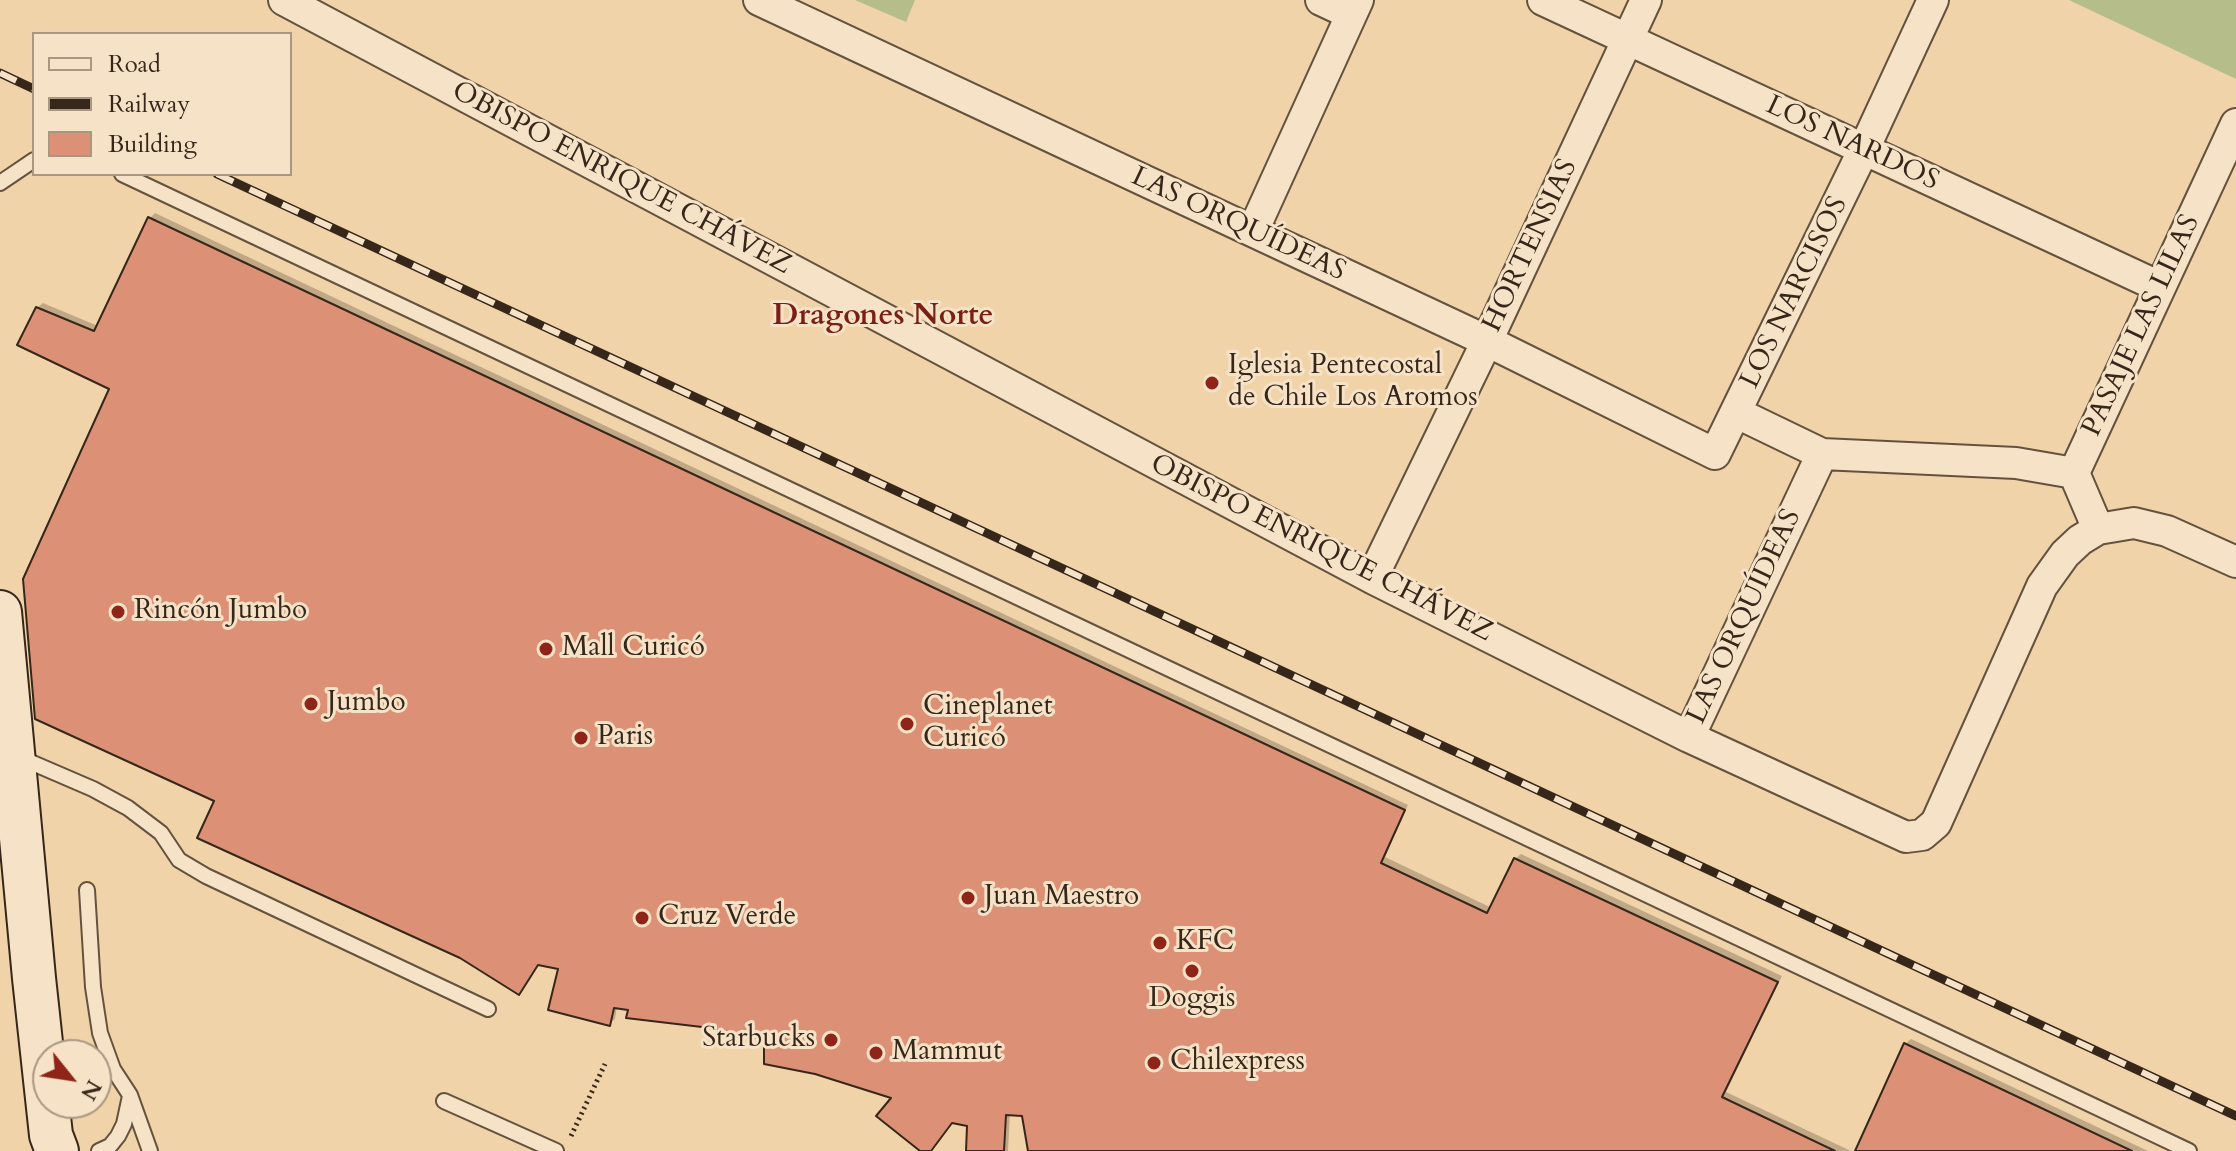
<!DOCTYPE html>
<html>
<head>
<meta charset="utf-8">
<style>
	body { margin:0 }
	#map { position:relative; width:2236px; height:1151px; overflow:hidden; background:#f0d3a9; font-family:Cardo,serif }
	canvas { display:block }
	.legend { position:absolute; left:32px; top:32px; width:260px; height:144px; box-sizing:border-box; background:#f5e2c7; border:2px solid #a99782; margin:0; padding:10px 14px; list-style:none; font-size:24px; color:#36271a }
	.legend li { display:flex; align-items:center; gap:16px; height:40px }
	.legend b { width:40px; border:2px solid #a99782 }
	.north { position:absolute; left:32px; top:1039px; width:80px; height:80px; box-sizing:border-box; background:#f5e2c7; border:2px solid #a99782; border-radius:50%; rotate:120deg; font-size:22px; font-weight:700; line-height:32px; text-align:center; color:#36271a }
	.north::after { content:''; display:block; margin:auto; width:28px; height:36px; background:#8f2418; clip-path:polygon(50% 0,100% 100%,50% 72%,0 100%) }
</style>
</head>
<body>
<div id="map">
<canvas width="2236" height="1151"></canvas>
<ul class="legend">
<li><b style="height:10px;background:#f5e2c7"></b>Road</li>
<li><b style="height:10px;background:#36271a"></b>Railway</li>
<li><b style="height:22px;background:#dc9177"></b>Building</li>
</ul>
<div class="north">N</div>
</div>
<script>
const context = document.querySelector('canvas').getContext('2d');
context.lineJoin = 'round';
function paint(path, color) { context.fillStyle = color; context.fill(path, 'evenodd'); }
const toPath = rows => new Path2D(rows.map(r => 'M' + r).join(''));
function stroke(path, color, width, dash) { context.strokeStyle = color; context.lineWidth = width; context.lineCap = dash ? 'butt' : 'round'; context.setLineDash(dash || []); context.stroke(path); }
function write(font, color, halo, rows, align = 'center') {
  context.font = font + ' Cardo,serif'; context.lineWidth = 6; context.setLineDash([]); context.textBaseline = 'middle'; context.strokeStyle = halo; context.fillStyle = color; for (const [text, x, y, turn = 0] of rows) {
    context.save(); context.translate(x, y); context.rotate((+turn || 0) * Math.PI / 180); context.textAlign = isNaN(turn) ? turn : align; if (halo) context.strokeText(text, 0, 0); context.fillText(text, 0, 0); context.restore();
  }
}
paint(toPath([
	[855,0,915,0,906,22],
	[2069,0,2236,0,2236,79]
]), '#b5be8b');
paint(toPath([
	[155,213,1408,805,1385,857,1492,908,1515,859,1521,854,1782,976,1726,1092,1851,1151,1030,1151,1023,1114,1010,1113,1008,1151,968,1151,969,1124,953,1121,929,1151,923,1151,895,1097,766,1038,617,1006,615,1019,609,1024,561,967,539,963,519,993,216,800,111,388,37,308,43,303,98,326,150,218],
	[1911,1039,2148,1151,1857,1151,1905,1044]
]), '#0003');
const building = toPath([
	[148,217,1405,810,1381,863,1487,913,1514,858,1778,982,1722,1097,1835,1151,1028,1151,1022,1116,1006,1115,1004,1151,966,1151,967,1126,952,1123,931,1151,920,1151,876,1116,891,1098,815,1074,764,1064,764,1039,702,1027,626,1018,628,1010,614,1008,610,1026,548,1010,558,969,538,965,519,995,460,958,197,838,214,801,35,719,23,579,109,389,17,345,36,307,94,331,148,217],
	[1904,1043,2132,1151,1855,1151,1904,1043]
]);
paint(building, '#dc9177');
stroke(building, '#36271a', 2);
const service = toPath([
	[122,174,2189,1151],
	[0,183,34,160],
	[21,758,93,789,128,808,161,833,179,860,206,876,488,1009],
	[87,890,93,987,100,1033,113,1069,130,1095,150,1151],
	[444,1101,556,1151],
	[99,1151,110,1146,118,1136,124,1124,130,1096]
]);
const minor = toPath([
	[284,0,1372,578,1689,737,1906,837,1922,835,1936,823,2042,586,2065,554,2080,540,2098,529,2134,523,2167,531,2236,562],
	[759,0,1487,341,1715,454,1864,149,1933,0],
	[1321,0,1351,14],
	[1543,0,2160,287],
	[1253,231,1358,0],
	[1737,413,1822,454,2016,463,2074,473],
	[2098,529,2074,473,2236,124],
	[1372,578,1487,341,1646,0],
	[1689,737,1822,454]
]);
const secondary = toPath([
	[0,612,34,978,51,1135,57,1151]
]);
stroke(service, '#64523e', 18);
stroke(minor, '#64523e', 34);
stroke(secondary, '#36271a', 46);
stroke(toPath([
	[571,1136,605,1064]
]), '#36271a', 5, [2, 4]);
stroke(service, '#f5e2c7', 14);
stroke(minor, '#f5e2c7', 30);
stroke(secondary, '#f5e2c7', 42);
const rail = toPath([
	[0,73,34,89],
	[217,174,2236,1116]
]);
stroke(rail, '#36271a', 9);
stroke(rail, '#f5e2c7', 6, [18]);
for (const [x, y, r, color] of [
	[1212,383,8,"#8f2418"],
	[118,612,8,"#8f2418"],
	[546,649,8,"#8f2418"],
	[311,704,8,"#8f2418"],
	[907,724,8,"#8f2418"],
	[581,738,8,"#8f2418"],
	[968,898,8,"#8f2418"],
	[642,918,8,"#8f2418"],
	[1160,943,8,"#8f2418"],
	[1192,971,8,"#8f2418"],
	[831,1040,8,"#8f2418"],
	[876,1053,8,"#8f2418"],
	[1154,1063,8,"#8f2418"]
]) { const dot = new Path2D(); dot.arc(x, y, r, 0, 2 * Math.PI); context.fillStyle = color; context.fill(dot); stroke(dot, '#f5e2c7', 3); }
write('28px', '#36271a', '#f5e2c7', [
	["LOS NARDOS",1852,144,25],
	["OBISPO ENRIQUE CHÁVEZ",621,179,28],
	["LAS ORQUÍDEAS",1238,225,25],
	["HORTENSIAS",1531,246,-65],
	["LOS NARCISOS",1795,293,-64],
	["PASAJE LAS LILAS",2142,326,-65],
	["OBISPO ENRIQUE CHÁVEZ",1321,549,27],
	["LAS ORQUÍDEAS",1745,617,-65]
]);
write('28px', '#36271a', '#f5e2c7', [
	["Iglesia Pentecostal",1228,367],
	["de Chile Los Aromos",1228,399],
	["Rincón Jumbo",134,612],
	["Mall Curicó",562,649],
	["Jumbo",327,704],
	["Cineplanet",923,708],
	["Curicó",923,740],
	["Paris",597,738],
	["Juan Maestro",984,898],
	["Cruz Verde",658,918],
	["KFC",1176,943],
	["Doggis",1192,1000,"center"],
	["Starbucks",815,1040,"right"],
	["Mammut",892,1053],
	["Chilexpress",1170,1063]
], 'left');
write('bold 30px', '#7a1f14', '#f5e2c7', [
	["Dragones Norte",883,317]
]);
</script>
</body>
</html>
